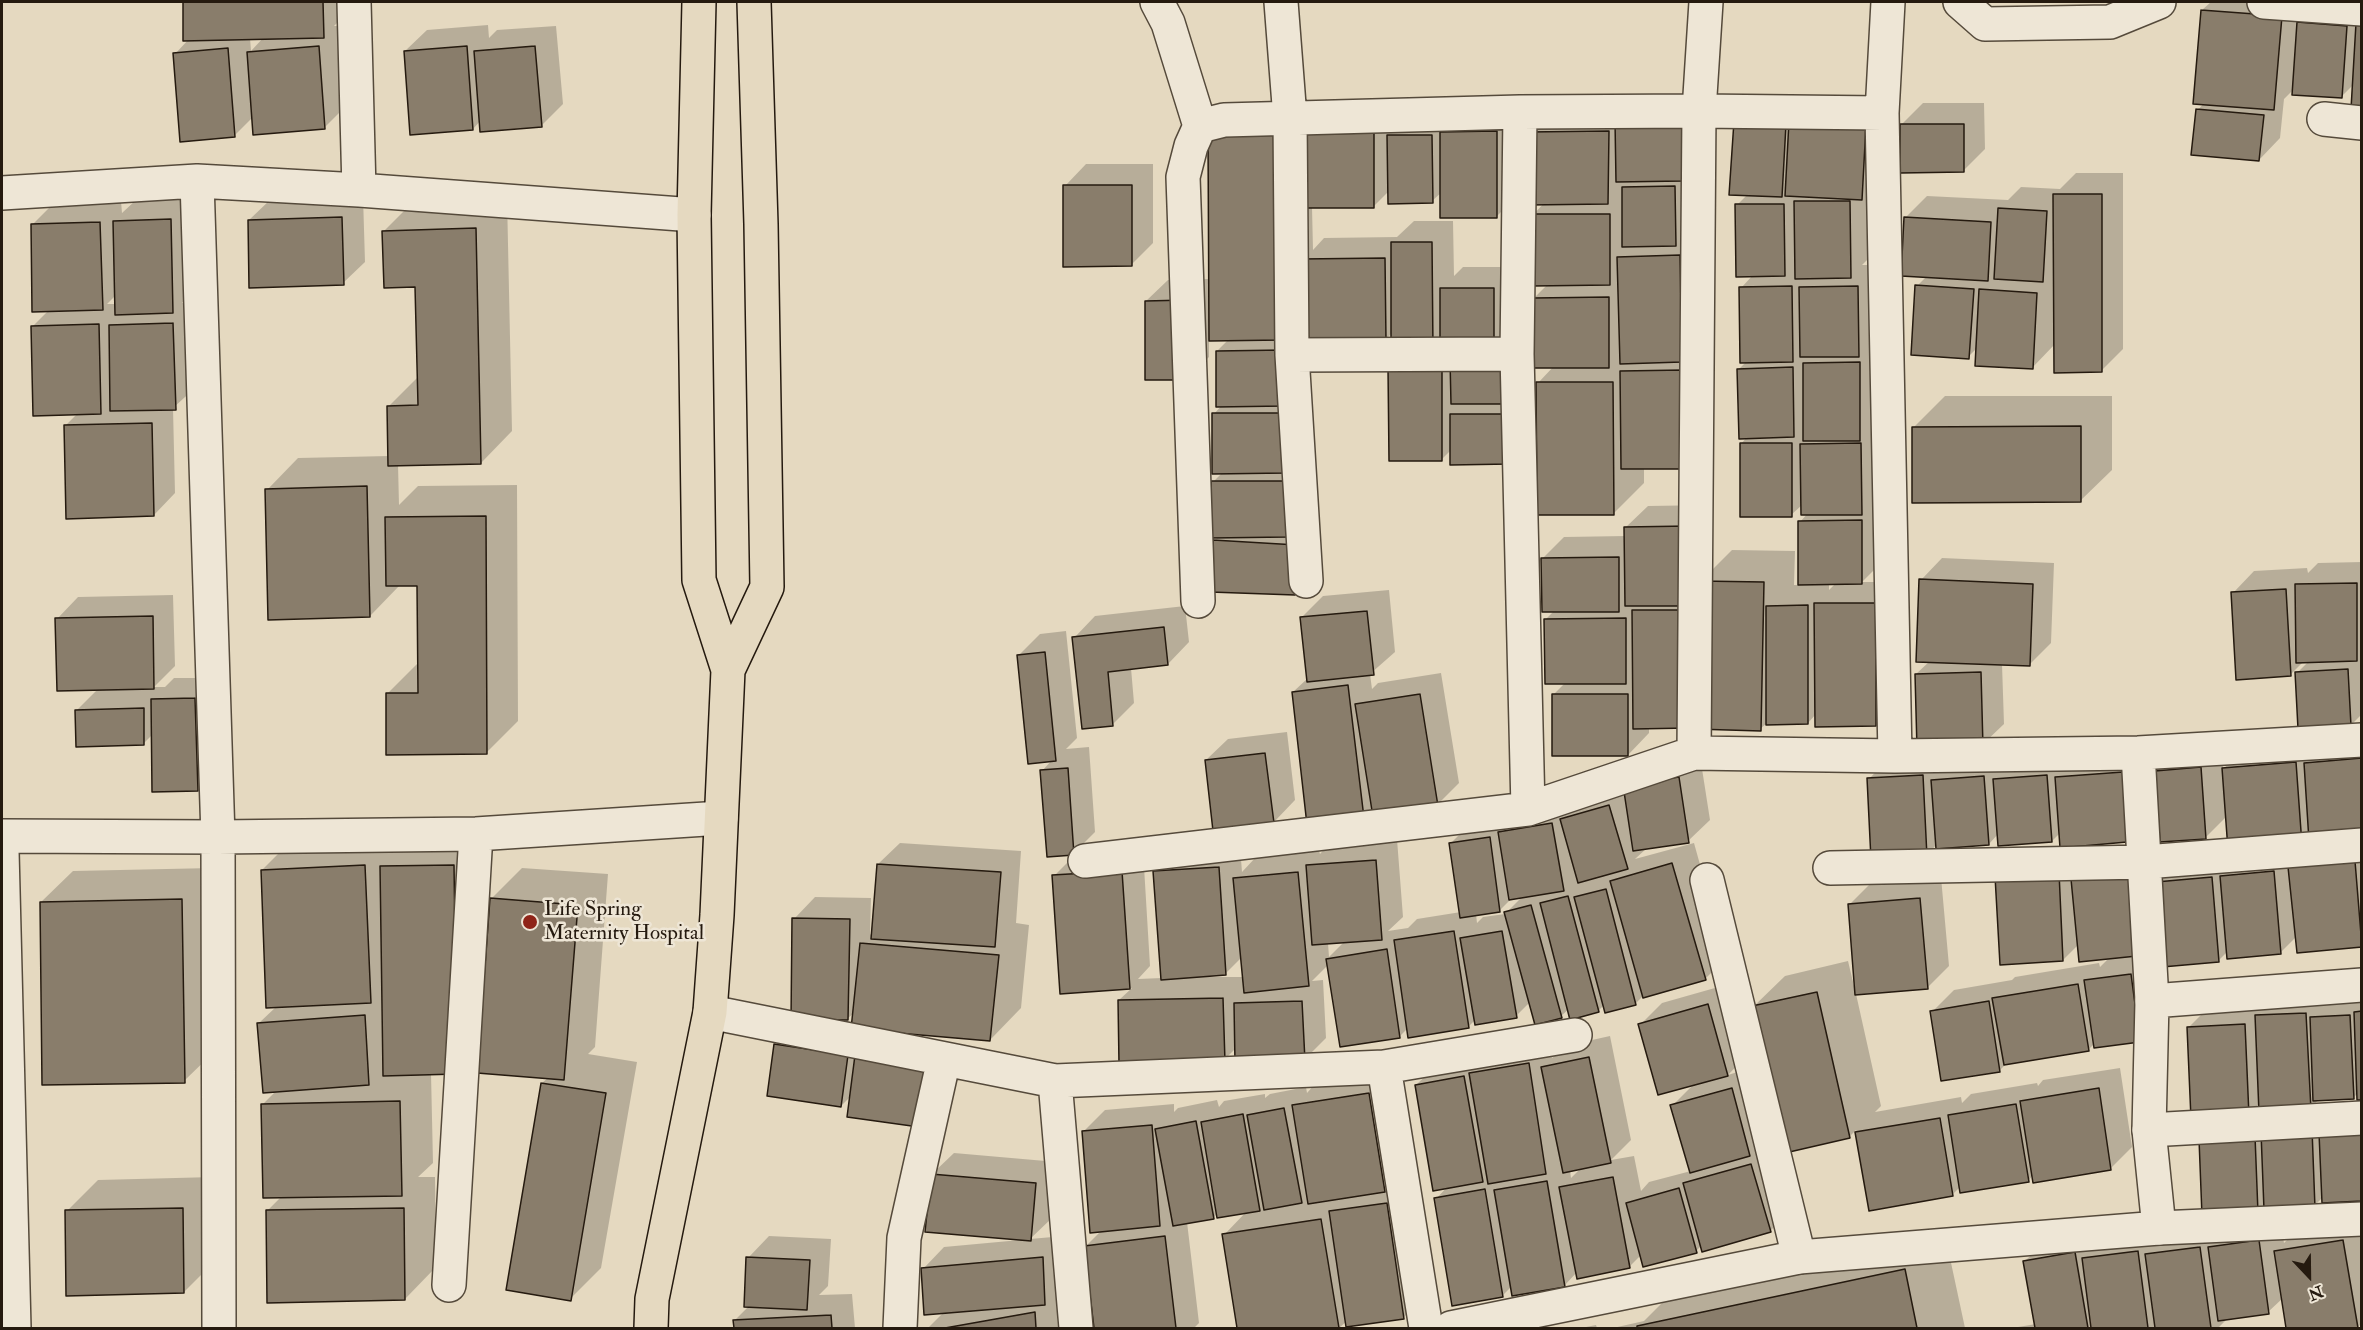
<!DOCTYPE html>
<html>
<head>
<meta charset="utf-8">
<style>
	body { margin:0 }
	#map { position:relative; width:2363px; height:1330px; overflow:hidden; background:#e5d9c0; font-family:"IM FELL Double Pica",serif }
	canvas { display:block }
	.frame { position:absolute; inset:0; border:3px solid #251a0f; pointer-events:none }
	.north { position:absolute; left:2279px; top:1246px; width:60px; height:60px; -webkit-text-stroke:4px #eee6d6; paint-order:stroke; rotate:158deg; font-size:16px; font-weight:700; line-height:24px; text-align:center; color:#251a0f }
	.north::after { content:''; display:block; margin:auto; width:21px; height:27px; background:#251a0f; clip-path:polygon(50% 0,100% 100%,50% 72%,0 100%) }
</style>
</head>
<body>
<div id="map">
<canvas width="2363" height="1330"></canvas>
<div class="frame"></div>
<div class="north">N</div>
</div>
<script>
const context = document.querySelector('canvas').getContext('2d');
context.lineJoin = 'round';
function paint(path, color) { context.fillStyle = color; context.fill(path, 'evenodd'); }
const toPath = rows => new Path2D(rows.map(r => 'M' + r).join(''));
function stroke(path, color, width, dash) { context.strokeStyle = color; context.lineWidth = width; context.lineCap = dash ? 'butt' : 'round'; context.setLineDash(dash || []); context.stroke(path); }
function write(font, color, halo, rows, align = 'center') {
  context.font = font + ' "IM FELL Double Pica",serif'; context.lineWidth = 5; context.setLineDash([]); context.textBaseline = 'middle'; context.strokeStyle = halo; context.fillStyle = color; for (const [text, x, y, turn = 0] of rows) {
    context.save(); context.translate(x, y); context.rotate((+turn || 0) * Math.PI / 180); context.textAlign = isNaN(turn) ? turn : align; if (halo) context.strokeText(text, 0, 0); context.fillText(text, 0, 0); context.restore();
  }
}
paint(toPath([
	[184,2,355,2,355,5,334,26,340,26,346,106,325,127,253,117,234,136,175,54,189,39,185,39],
	[264,37,251,51,250,38],
	[2211,2,2362,4,2354,84,2342,96,2294,89,2284,99,2280,138,2259,160,2198,110,2204,103,2202,10],
	[488,25,489,38,497,30,556,26,563,104,541,126,481,120,473,129,405,51,427,30],
	[1703,100,1703,339,1644,468,1644,483,1613,514,1538,383,1554,366,1534,298,1548,284,1533,215,1544,203,1528,132,1550,111],
	[1923,103,1984,103,1985,149,1963,171,1902,124],
	[1887,104,1872,255,1862,265,1879,265,1883,561,1862,582,1897,582,1897,703,1876,725,1816,714,1808,723,1767,723,1760,729,1649,727,1649,733,1628,755,1554,694,1565,683,1546,619,1554,611,1543,558,1564,537,1626,536,1626,527,1648,506,1710,505,1710,572,1732,550,1795,551,1794,585,1799,585,1800,522,1808,513,1802,505,1791,515,1741,444,1747,437,1738,370,1747,361,1741,288,1753,275,1737,205,1748,194,1735,121],
	[1829,583,1836,583,1829,590],
	[1518,110,1518,195,1497,216,1442,192,1432,201,1389,191,1373,207,1312,207,1313,250,1324,238,1397,237,1414,221,1453,221,1454,276,1463,267,1515,267,1531,441,1452,449,1442,459,1393,332,1385,340,1305,340,1316,572,1294,594,1214,541,1219,536,1213,482,1223,472,1214,414,1222,405,1217,351,1229,339,1209,340,1209,357,1187,379,1146,301,1168,280,1210,279,1210,136],
	[1086,164,1153,164,1153,243,1131,265,1065,186],
	[2076,173,2123,173,2123,349,2101,371,2055,344,2032,368,1977,348,1968,357,1917,286,1927,276,1905,218,1927,196,2008,200,2021,187,2060,189],
	[363,196,365,262,343,283,249,220,271,199],
	[507,197,512,431,481,463,398,464,399,505,418,486,517,485,518,721,487,752,387,694,419,662,419,584,401,584,370,616,267,490,298,458,389,456,388,407,419,376,417,285,384,231,415,200],
	[192,198,194,290,182,303,194,302,196,387,173,408,175,493,154,515,65,426,78,413,32,327,49,310,32,225,54,203,121,201,122,213,136,200],
	[116,295,116,304,107,304],
	[1945,396,2112,396,2112,470,2080,501,1914,427],
	[1942,558,2054,563,2051,643,2029,665,2002,664,2004,724,1982,745,1916,674,1930,661,1921,580],
	[2362,562,2362,714,2351,725,2297,673,2309,661,2304,661,2290,675,2233,593,2254,571,2307,568,2308,573,2318,563],
	[2,588,3,664,2,666],
	[1389,590,1395,652,1370,674,1372,689,1378,683,1441,673,1459,783,1438,804,1373,808,1364,817,1293,692,1308,678,1301,618,1323,596],
	[173,595,175,666,154,687,165,687,174,678,216,678,219,768,197,789,153,734,144,743,77,710,99,688,57,619,78,597],
	[1185,606,1189,642,1168,664,1131,668,1134,703,1113,724,1074,638,1095,616],
	[1066,631,1077,738,1066,749,1089,747,1095,832,1074,853,1042,771,1052,760,1019,655,1040,634],
	[1287,732,1295,800,1274,822,1206,760,1228,739],
	[2362,739,2362,835,2301,843,2227,816,2205,838,2157,771,2178,750,2222,746,2223,769,2245,747],
	[2144,751,2148,819,2061,832,2052,841,1998,834,1989,844,1937,844,1926,856,1869,779,1890,757],
	[1700,756,1710,820,1688,841,1647,848,1635,859,1694,843,1726,958,1705,979,1644,995,1635,1004,1604,1005,1598,1011,1569,1009,1561,1016,1530,1002,1516,1016,1475,1020,1468,1027,1408,1028,1400,1036,1328,965,1312,981,1323,980,1326,1038,1304,1060,1236,1048,1224,1060,1119,1000,1132,988,1062,993,1054,876,1076,854,1143,850,1150,966,1138,979,1162,978,1155,871,1176,850,1240,846,1242,872,1256,857,1319,851,1320,854,1329,844,1397,839,1403,917,1388,931,1408,928,1417,919,1461,912,1451,843,1472,822],
	[1522,897,1505,914,1483,917,1477,923,1476,914,1499,911,1512,898],
	[1345,941,1329,957,1328,943],
	[1242,957,1244,977,1209,977,1209,975,1225,974],
	[485,834,487,927,489,927,491,899,522,868,608,874,595,1047,588,1054,637,1062,601,1268,570,1299,542,1083,549,1077,478,1072,431,1073,433,1163,418,1177,435,1177,436,1267,405,1299,267,1211,282,1196,262,1105,277,1090,259,1023,277,1006,262,870,293,839],
	[2362,842,2362,945,2297,936,2280,953,2227,952,2218,961,2157,883,2179,861],
	[900,843,1021,851,1016,923,1029,925,1021,1008,990,1040,855,1012,847,1019,794,919,815,897,871,898,870,935,873,931,878,864],
	[2150,852,2161,1019,2095,1043,2088,1050,2007,1063,1999,1071,1932,1012,1954,990,2012,980,2015,977,2099,963,2100,967,2110,957,2079,944,2063,960,1997,876],
	[213,868,216,1050,184,1081,41,902,73,871],
	[1941,877,1949,966,1927,988,1856,994,1881,1106,1875,1112,1961,1097,1962,1103,1971,1094,2037,1083,2038,1086,2043,1080,2120,1068,2132,1147,2110,1169,2033,1175,2028,1181,1960,1187,1952,1195,1870,1209,1856,1130,1849,1137,1753,1007,1785,976,1848,961,1854,986,1856,986,1849,905,1871,883],
	[1729,984,1749,1053,1728,1075,1753,1067,1792,1210,1770,1231,1702,1245,1696,1251,1641,1255,1629,1267,1577,1272,1565,1285,1512,1286,1502,1296,1436,1199,1448,1186,1416,1085,1438,1064,1550,1042,1552,1058,1565,1046,1610,1036,1631,1140,1611,1160,1634,1156,1641,1191,1649,1182,1691,1171,1672,1106,1694,1084,1640,1025,1662,1003],
	[1581,1168,1571,1178,1570,1170],
	[2362,995,2362,1099,2359,1092,2353,1098,2319,1099,2309,1110,2362,1111,2323,1197,2314,1206,2265,1204,2257,1212,2201,1139,2188,1028,2210,1006],
	[2260,1103,2276,1119,2246,1117],
	[797,1024,869,1034,851,1096,841,1106,776,1045],
	[1390,1072,1425,1296,1404,1317,1347,1326,1347,1321,1339,1328,1238,1328,1224,1235,1247,1211,1218,1213,1214,1217,1187,1222,1199,1323,1194,1328,1095,1328,1086,1246,1102,1230,1084,1131,1105,1110,1174,1104,1174,1112,1178,1108,1217,1100,1219,1107,1224,1101,1265,1094,1265,1098,1270,1094,1306,1087,1307,1093,1315,1084],
	[954,1153,1057,1162,1052,1218,1030,1239,1064,1236,1066,1282,1056,1292,1058,1328,928,1328,944,1312,923,1269,944,1247,1020,1240,932,1174],
	[214,1177,215,1261,184,1292,67,1211,98,1180],
	[2280,1219,2284,1243,2297,1230,2362,1220,2362,1323,2357,1328,2287,1328,2283,1298,2268,1312,2228,1318,2218,1328,2093,1328,2092,1325,2088,1328,2012,1328,2036,1324,2025,1261,2047,1240],
	[1944,1230,1965,1328,1613,1328,1644,1321,1678,1287],
	[769,1236,831,1239,828,1286,819,1295,852,1294,855,1328,735,1328,735,1320,749,1306,748,1258],
	[1596,1325,1597,1328,1581,1328]
]), '#0003');
const building = toPath([
	[183,2,323,2,324,38,183,41,183,2],
	[2201,10,2282,16,2274,110,2193,104,2201,10],
	[2297,22,2347,26,2342,98,2292,95,2297,22],
	[2356,23,2362,23,2362,109,2351,109,2356,23],
	[319,46,325,129,253,135,247,52,319,46],
	[467,46,473,130,410,135,404,51,467,46],
	[535,46,542,127,480,132,474,51,535,46],
	[228,48,235,137,180,142,173,53,228,48],
	[2196,109,2264,115,2259,161,2191,155,2196,109],
	[1615,121,1682,121,1683,181,1616,182,1615,121],
	[1734,121,1786,124,1782,197,1729,195,1734,121],
	[1789,121,1866,125,1862,200,1785,196,1789,121],
	[1900,124,1964,124,1964,172,1900,173,1900,124],
	[1497,131,1497,218,1440,218,1440,132,1497,131],
	[1609,131,1608,204,1527,205,1527,132,1609,131],
	[1374,133,1374,208,1306,208,1306,134,1374,133],
	[1281,135,1282,340,1209,341,1208,136,1281,135],
	[1387,135,1432,135,1433,203,1388,204,1387,135],
	[1063,185,1132,185,1132,266,1063,267,1063,185],
	[1675,186,1676,246,1622,247,1622,187,1675,186],
	[2053,194,2102,194,2102,372,2054,373,2053,194],
	[1794,201,1850,201,1851,278,1795,279,1794,201],
	[1735,204,1784,204,1785,276,1736,277,1735,204],
	[1998,208,2047,211,2043,282,1994,279,1998,208],
	[1531,214,1610,214,1610,285,1532,286,1531,214],
	[342,217,344,285,249,288,248,220,342,217],
	[1904,217,1991,222,1988,281,1901,276,1904,217],
	[171,219,173,313,115,315,113,221,171,219],
	[100,222,103,310,32,312,31,224,100,222],
	[476,228,481,464,388,466,387,406,418,405,415,287,384,288,382,231,476,228],
	[1391,242,1432,242,1433,350,1391,350,1391,242],
	[1680,255,1682,362,1620,364,1617,257,1680,255],
	[1385,258,1386,341,1301,342,1301,259,1385,258],
	[1915,285,1974,289,1969,359,1911,355,1915,285],
	[1792,286,1793,362,1740,363,1739,287,1792,286],
	[1858,286,1859,357,1800,357,1799,287,1858,286],
	[1440,288,1494,288,1494,351,1440,352,1440,288],
	[1979,289,2037,293,2033,369,1975,366,1979,289],
	[1609,297,1609,368,1533,368,1533,298,1609,297],
	[1187,300,1188,380,1145,380,1145,301,1187,300],
	[173,323,176,410,110,411,109,325,173,323],
	[99,324,101,414,33,416,31,326,99,324],
	[1284,350,1284,406,1216,407,1216,351,1284,350],
	[1507,359,1507,404,1451,404,1450,360,1507,359],
	[1860,362,1860,441,1803,441,1803,363,1860,362],
	[1442,367,1442,461,1389,461,1388,368,1442,367],
	[1793,367,1794,437,1739,439,1737,369,1793,367],
	[1684,370,1685,469,1621,469,1620,371,1684,370],
	[1536,382,1613,382,1614,515,1537,515,1536,382],
	[1212,413,1285,413,1286,473,1212,474,1212,413],
	[1450,414,1510,414,1510,464,1450,465,1450,414],
	[152,423,154,516,66,519,64,425,152,423],
	[2081,426,2081,502,1912,503,1912,427,2081,426],
	[1740,443,1792,443,1792,517,1740,517,1740,443],
	[1861,443,1862,515,1801,515,1800,444,1861,443],
	[1211,481,1287,481,1287,537,1211,538,1211,481],
	[367,486,370,617,268,620,265,489,367,486],
	[486,516,487,754,386,755,386,693,418,693,417,586,386,586,385,517,486,516],
	[1862,520,1862,584,1798,585,1798,521,1862,520],
	[1689,526,1689,606,1625,606,1624,527,1689,526],
	[1213,540,1297,545,1295,595,1210,592,1213,540],
	[1619,557,1619,612,1542,612,1541,558,1619,557],
	[1919,579,2033,584,2030,666,1916,662,1919,579],
	[1699,581,1764,582,1761,731,1695,729,1699,581],
	[2357,583,2357,661,2296,663,2295,584,2357,583],
	[2286,589,2291,676,2236,680,2231,592,2286,589],
	[1814,603,1876,603,1876,726,1815,727,1814,603],
	[1808,605,1808,724,1766,725,1766,606,1808,605],
	[1632,610,1689,610,1689,728,1633,729,1632,610],
	[1367,611,1374,675,1307,682,1300,617,1367,611],
	[153,616,154,689,57,691,55,618,153,616],
	[1626,618,1626,684,1545,684,1544,619,1626,618],
	[1164,627,1168,665,1108,672,1113,726,1082,729,1072,637,1164,627],
	[1045,652,1056,761,1028,764,1017,655,1045,652],
	[2348,669,2351,726,2298,729,2295,672,2348,669],
	[1981,672,1983,747,1917,749,1915,674,1981,672],
	[1348,685,1364,818,1307,825,1292,692,1348,685],
	[1420,694,1438,806,1373,817,1355,704,1420,694],
	[1552,694,1628,694,1628,756,1552,756,1552,694],
	[195,698,198,791,152,792,151,699,195,698],
	[144,708,144,745,76,747,75,710,144,708],
	[1265,753,1274,823,1213,831,1205,760,1265,753],
	[2362,758,2362,837,2309,841,2304,763,2362,758],
	[2296,762,2302,845,2228,850,2222,768,2296,762],
	[2201,767,2206,839,2160,842,2155,771,2201,767],
	[1068,768,1074,855,1047,857,1040,770,1068,768],
	[2123,772,2127,842,2060,848,2055,777,2123,772],
	[1923,775,1927,857,1871,860,1867,778,1923,775],
	[2047,775,2052,842,1998,846,1993,779,2047,775],
	[1984,776,1989,845,1936,849,1931,780,1984,776],
	[1679,777,1689,843,1633,851,1623,785,1679,777],
	[1609,805,1628,869,1578,883,1560,819,1609,805],
	[1552,823,1564,891,1509,900,1498,832,1552,823],
	[1490,837,1500,912,1460,918,1449,843,1490,837],
	[1376,860,1382,940,1312,945,1306,865,1376,860],
	[2355,861,2362,947,2297,953,2288,867,2355,861],
	[1672,863,1706,980,1643,998,1610,881,1672,863],
	[877,864,1001,872,995,947,871,939,877,864],
	[365,865,371,1003,266,1008,261,870,365,865],
	[454,865,457,1074,383,1076,380,866,454,865],
	[1219,867,1226,975,1161,980,1153,871,1219,867],
	[1122,871,1130,989,1060,994,1052,875,1122,871],
	[2274,871,2281,954,2227,959,2220,876,2274,871],
	[1298,872,1309,986,1244,993,1233,878,1298,872],
	[2059,872,2063,961,2000,965,1995,876,2059,872],
	[2129,873,2137,956,2079,962,2071,879,2129,873],
	[2212,877,2219,962,2162,967,2156,882,2212,877],
	[1606,889,1636,1005,1605,1013,1574,897,1606,889],
	[1568,896,1599,1012,1570,1020,1540,903,1568,896],
	[490,898,578,905,564,1080,477,1073,490,898],
	[1920,898,1928,989,1855,995,1848,904,1920,898],
	[182,899,185,1083,42,1085,40,902,182,899],
	[1531,905,1562,1018,1535,1025,1504,912,1531,905],
	[792,918,850,919,848,1020,791,1020,792,918],
	[1454,931,1469,1028,1408,1038,1394,940,1454,931],
	[1502,931,1517,1018,1475,1025,1460,938,1502,931],
	[860,943,999,955,990,1041,851,1029,860,943],
	[1387,949,1400,1038,1340,1047,1326,959,1387,949],
	[2131,974,2140,1042,2094,1048,2084,980,2131,974],
	[2078,984,2089,1051,2004,1065,1992,998,2078,984],
	[1817,992,1850,1138,1785,1153,1752,1006,1817,992],
	[1223,998,1225,1062,1119,1064,1118,1000,1223,998],
	[1302,1001,1305,1061,1235,1064,1234,1003,1302,1001],
	[1989,1001,2000,1072,1941,1081,1930,1011,1989,1001],
	[1708,1004,1728,1076,1658,1095,1638,1024,1708,1004],
	[2362,1011,2362,1100,2357,1100,2354,1012,2362,1011],
	[2306,1013,2311,1110,2259,1113,2255,1015,2306,1013],
	[365,1015,369,1085,263,1093,257,1023,365,1015],
	[2350,1015,2354,1099,2313,1101,2310,1017,2350,1015],
	[2245,1024,2249,1116,2191,1119,2187,1027,2245,1024],
	[774,1044,848,1055,841,1107,767,1096,774,1044],
	[855,1055,929,1065,919,1127,847,1117,855,1055],
	[1589,1057,1611,1163,1563,1173,1541,1067,1589,1057],
	[1529,1063,1546,1174,1488,1184,1469,1073,1529,1063],
	[1464,1076,1483,1182,1433,1191,1415,1085,1464,1076],
	[541,1083,606,1093,571,1301,506,1290,541,1083],
	[1732,1088,1750,1156,1690,1173,1670,1105,1732,1088],
	[2099,1088,2111,1170,2033,1183,2020,1101,2099,1088],
	[1369,1093,1385,1192,1308,1204,1292,1105,1369,1093],
	[400,1101,402,1196,263,1198,261,1104,400,1101],
	[2016,1104,2029,1182,1960,1193,1948,1115,2016,1104],
	[1284,1108,1302,1203,1264,1210,1247,1115,1284,1108],
	[1243,1114,1260,1211,1217,1218,1201,1122,1243,1114],
	[1940,1118,1953,1196,1869,1211,1855,1132,1940,1118],
	[1196,1121,1214,1219,1173,1226,1155,1129,1196,1121],
	[1152,1125,1160,1226,1090,1233,1082,1131,1152,1125],
	[2312,1129,2315,1208,2264,1210,2261,1132,2312,1129],
	[2362,1131,2362,1201,2322,1203,2319,1133,2362,1131],
	[2255,1136,2258,1213,2202,1216,2199,1139,2255,1136],
	[1751,1164,1771,1232,1702,1252,1683,1183,1751,1164],
	[931,1174,1036,1183,1031,1241,925,1232,931,1174],
	[1613,1177,1630,1268,1577,1279,1559,1187,1613,1177],
	[1547,1181,1565,1287,1512,1296,1494,1190,1547,1181],
	[1679,1188,1697,1253,1643,1267,1626,1203,1679,1188],
	[1485,1189,1503,1297,1452,1306,1434,1198,1485,1189],
	[1387,1203,1404,1319,1346,1327,1329,1211,1387,1203],
	[183,1208,184,1293,66,1296,65,1210,183,1208],
	[404,1208,405,1300,267,1303,266,1210,404,1208],
	[1321,1219,1339,1328,1237,1328,1222,1234,1321,1219],
	[1165,1236,1176,1328,1094,1328,1084,1246,1165,1236],
	[2259,1240,2269,1314,2218,1321,2208,1247,2259,1240],
	[2343,1240,2358,1328,2286,1328,2274,1251,2343,1240],
	[2200,1247,2211,1328,2155,1328,2145,1254,2200,1247],
	[2138,1251,2148,1328,2091,1328,2082,1258,2138,1251],
	[2075,1252,2088,1328,2035,1328,2023,1261,2075,1252],
	[746,1257,810,1260,807,1310,744,1307,746,1257],
	[1043,1257,1045,1305,924,1315,921,1268,1043,1257],
	[1905,1269,1917,1328,1637,1328,1637,1326,1905,1269],
	[1035,1312,1036,1328,945,1328,1035,1312],
	[831,1315,832,1328,734,1328,733,1320,831,1315]
]);
paint(building, '#897d6b');
stroke(building, '#251a0f', 1.5);
const minor = toPath([
	[354,2,359,190],
	[1157,2,1168,23,1200,126],
	[1281,2,1290,118,1292,355,1306,581],
	[1888,2,1882,113,1895,756],
	[1960,2,1985,24,2110,22,2159,2],
	[2264,2,2362,9],
	[1520,112,1517,354,1528,809],
	[2324,119,2362,123],
	[197,181,218,837,219,1328],
	[2,193,197,181,359,190,694,215],
	[1292,355,1517,354],
	[1198,601,1183,177,1191,146,1200,126,1224,120,1520,112,1699,111,1882,113],
	[1694,753,1699,111,1706,2],
	[2138,753,2152,1001],
	[2,836,218,837,476,834,721,818],
	[2,851,14,1328],
	[1085,861,1528,809,1694,753,1895,756,2138,753,2362,740],
	[1830,868,2145,862,2362,845],
	[1707,880,1799,1257],
	[710,1012,1055,1081,1384,1067,1575,1035],
	[1384,1067,1426,1328],
	[1055,1081,1076,1328],
	[2149,1130,2362,1118],
	[2159,1228,2362,1219],
	[449,1285,476,834],
	[900,1328,904,1238,944,1059]
]);
const tertiary = toPath([
	[1451,1328,1799,1257,2159,1228,2149,1130,2152,1001,2362,985]
]);
const primary = toPath([
	[728,670,767,587,761,224,754,2],
	[651,1328,652,1299,710,1012,717,915,728,670,699,580,694,215,699,2]
]);
stroke(minor, '#554a3b', 36);
stroke(tertiary, '#554a3b', 36);
stroke(primary, '#251a0f', 36);
stroke(minor, '#eee6d6', 33);
stroke(tertiary, '#eee6d6', 33);
stroke(primary, '#e5d9c0', 33);
for (const [x, y, r, color] of [
	[530,922,8,"#8f2418"]
]) { const dot = new Path2D(); dot.arc(x, y, r, 0, 2 * Math.PI); context.fillStyle = color; context.fill(dot); stroke(dot, '#eee6d6', 2); }
write('21px', '#251a0f', '#eee6d6', [
	["Life Spring",544,910],
	["Maternity Hospital",544,934]
], 'left');
</script>
</body>
</html>
